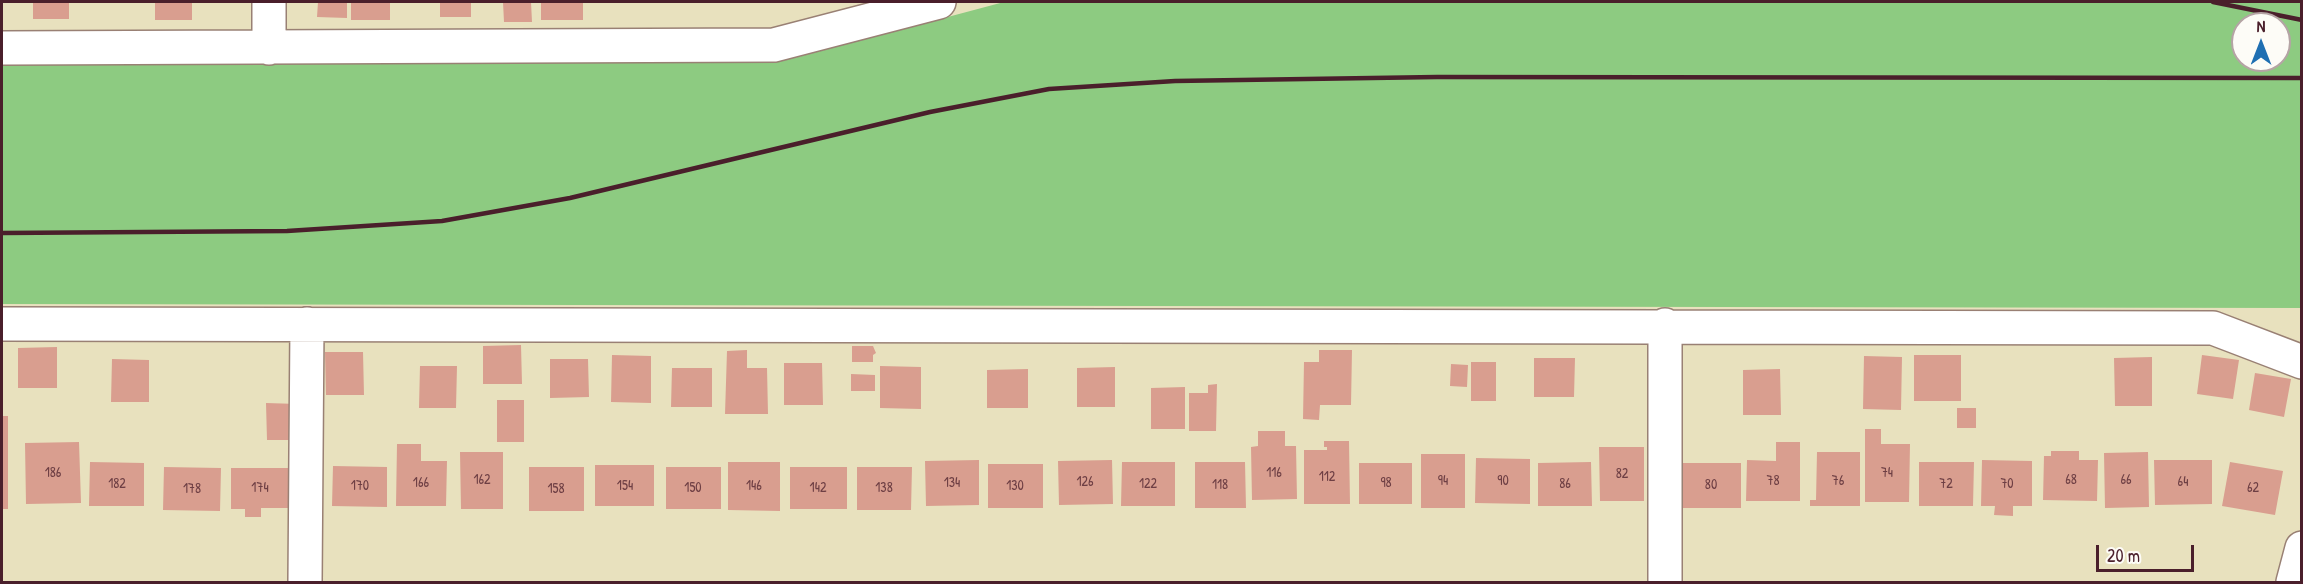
<!DOCTYPE html>
<html>
<head>
<meta charset="utf-8">
<style>
	body { margin:0 }
	#map { position:relative; width:2303px; height:584px; overflow:hidden; background:#e8e1be; font-family:"Patrick Hand",sans-serif }
	canvas { display:block }
	.frame { position:absolute; inset:0; border:3px solid #4a1f2b; pointer-events:none }
	.north { position:absolute; left:2231px; top:12px; width:60px; height:60px; box-sizing:border-box; background:#fdfcf7; border:2px solid #b5a4a5; border-radius:50%; rotate:0deg; font-size:16px; font-weight:700; line-height:24px; text-align:center; color:#4a1f2b }
	.north::after { content:''; display:block; margin:auto; width:21px; height:27px; background:#1f6fb2; clip-path:polygon(50% 0,100% 100%,50% 72%,0 100%) }
	.scale { position:absolute; left:2096px; top:545px; width:98px; height:27px; box-sizing:border-box; border:3px solid #4a1f2b; border-top:0; padding-left:8px; font-size:18px; line-height:21px; white-space:nowrap; color:#4a1f2b; -webkit-text-stroke:4px #fdfcf7; paint-order:stroke }
</style>
</head>
<body>
<div id="map">
<canvas width="2303" height="584"></canvas>
<div class="frame"></div>
<div class="north">N</div>
<div class="scale">20 m</div>
</div>
<script>
const context = document.querySelector('canvas').getContext('2d');
context.lineJoin = 'round';
function paint(path, color) { context.fillStyle = color; context.fill(path, 'evenodd'); }
const toPath = rows => new Path2D(rows.map(r => 'M' + r).join(''));
function stroke(path, color, width, dash) { context.strokeStyle = color; context.lineWidth = width; context.lineCap = dash ? 'butt' : 'round'; context.setLineDash(dash || []); context.stroke(path); }
function write(font, color, halo, rows, align = 'center') {
  context.font = font + ' "Patrick Hand",sans-serif'; context.lineWidth = 6; context.setLineDash([]); context.textBaseline = 'middle'; context.strokeStyle = halo; context.fillStyle = color; for (const [text, x, y, turn = 0] of rows) {
    context.save(); context.translate(x, y); context.rotate((+turn || 0) * Math.PI / 180); context.textAlign = isNaN(turn) ? turn : align; if (halo) context.strokeText(text, 0, 0); context.fillText(text, 0, 0); context.restore();
  }
}
paint(toPath([
	[1004,2,2301,2,2301,308,2,304,2,65,794,58],
	[2243,24,2279,24,2279,60,2243,60]
]), '#8dcb81');
paint(toPath([
	[33,2,69,2,69,19,33,19],
	[155,2,192,2,192,20,155,20],
	[318,2,347,2,347,18,317,17],
	[351,2,390,2,390,20,351,20],
	[440,2,471,2,471,17,440,17],
	[503,2,531,2,532,22,504,22],
	[541,2,583,2,583,20,541,20],
	[521,345,522,384,483,384,483,346],
	[852,346,873,346,876,353,873,355,873,362,852,362],
	[57,347,57,388,18,388,18,348],
	[747,350,747,368,767,368,768,414,725,414,727,351],
	[1319,350,1352,350,1351,405,1320,405,1319,420,1303,419,1304,362,1319,362],
	[325,352,363,352,364,395,326,395],
	[612,355,651,356,651,403,611,402],
	[1914,355,1961,355,1961,401,1914,401],
	[2202,355,2239,360,2233,399,2197,394],
	[1864,356,1902,357,1901,410,1863,409],
	[2152,357,2152,406,2115,406,2114,358],
	[1534,358,1575,358,1574,397,1534,397],
	[112,359,149,360,149,402,111,402],
	[550,359,588,359,589,397,550,398],
	[1471,362,1496,362,1496,401,1471,401],
	[784,363,822,363,823,405,784,405],
	[1451,364,1468,365,1467,387,1450,386],
	[420,366,457,366,456,408,419,408],
	[880,366,921,367,921,409,880,408],
	[1115,367,1115,407,1077,407,1077,368],
	[672,368,712,368,712,407,671,407],
	[1028,369,1028,408,987,408,987,370],
	[1780,369,1781,415,1743,415,1743,370],
	[2255,373,2291,379,2284,417,2249,410],
	[851,374,875,375,875,391,851,391],
	[1217,384,1216,431,1189,431,1189,393,1208,393,1208,385],
	[1185,387,1185,429,1151,429,1151,388],
	[497,400,524,400,524,442,497,442],
	[266,403,298,404,298,440,267,440],
	[1957,408,1976,408,1976,428,1957,428],
	[2,416,8,416,8,509,2,509],
	[1865,429,1881,429,1881,444,1910,444,1909,502,1865,502],
	[1258,431,1285,431,1285,446,1296,446,1297,499,1252,500,1251,447,1258,446],
	[1324,441,1349,441,1350,504,1304,504,1304,450,1327,450,1327,447,1324,447],
	[79,442,81,503,26,504,25,443],
	[1776,442,1800,442,1800,501,1746,501,1747,460,1776,461],
	[397,444,421,444,421,461,447,461,446,506,396,506],
	[1599,447,1644,447,1644,501,1600,501],
	[2051,451,2079,451,2079,460,2098,460,2097,501,2043,500,2044,456,2051,456],
	[460,452,503,452,503,509,461,509],
	[1817,452,1860,452,1860,506,1810,506,1810,500,1816,500],
	[2148,452,2149,507,2105,508,2104,453],
	[1421,454,1465,454,1465,508,1421,508],
	[1476,458,1530,459,1530,504,1475,503],
	[979,460,979,505,926,506,925,461],
	[1112,460,1113,504,1059,505,1058,461],
	[1982,460,2032,461,2032,506,2013,506,2013,516,1994,515,1995,506,1981,506],
	[2154,460,2212,460,2212,504,2155,505],
	[90,462,144,463,144,506,89,506],
	[728,462,780,462,780,511,728,510],
	[1122,462,1175,462,1175,506,1121,506],
	[1195,462,1245,462,1246,508,1195,508],
	[1591,462,1592,506,1538,506,1538,463],
	[1919,462,1974,462,1973,506,1919,506],
	[2230,462,2283,471,2275,515,2222,506],
	[1359,463,1412,463,1412,504,1359,504],
	[1682,463,1741,463,1741,508,1682,508],
	[988,464,1043,464,1043,508,988,508],
	[595,465,654,465,654,506,595,506],
	[333,466,387,467,387,507,332,506],
	[164,467,221,468,220,511,163,510],
	[529,467,584,467,584,511,529,511],
	[666,467,721,467,721,509,666,509],
	[790,467,847,467,847,509,790,509],
	[857,467,912,467,911,510,857,510],
	[231,468,290,468,289,508,261,508,261,517,245,517,245,509,231,509]
]), '#d99e8f');
const minor = toPath([
	[269,2,269,48],
	[2,48,774,45,939,2],
	[2,324,2213,328,2302,362],
	[1665,325,1665,582],
	[305,582,307,324],
	[2293,582,2302,548]
]);
stroke(minor, '#998074', 36);
stroke(minor, '#fff', 33);
stroke(toPath([
	[2213,2,2302,20],
	[2,233,287,231,442,221,570,198,930,112,1049,89,1175,81,1437,77,2302,78]
]), '#4a1f2b', 4.5);
write('14px', '#6e3f44', null, [
	["186",53,473],
	["116",1274,473],
	["74",1887,473],
	["82",1622,474],
	["112",1327,477],
	["162",482,480],
	["68",2071,480],
	["66",2126,480],
	["94",1443,481],
	["90",1503,481],
	["78",1773,481],
	["76",1838,481],
	["126",1085,482],
	["64",2183,482],
	["166",421,483],
	["134",952,483],
	["98",1386,483],
	["182",117,484],
	["122",1148,484],
	["86",1565,484],
	["72",1946,484],
	["70",2007,484],
	["118",1220,485],
	["80",1711,485],
	["170",360,486],
	["154",625,486],
	["146",754,486],
	["130",1015,486],
	["174",260,488],
	["150",693,488],
	["142",818,488],
	["138",884,488],
	["62",2253,488],
	["178",192,489],
	["158",556,489]
]);
</script>
</body>
</html>
